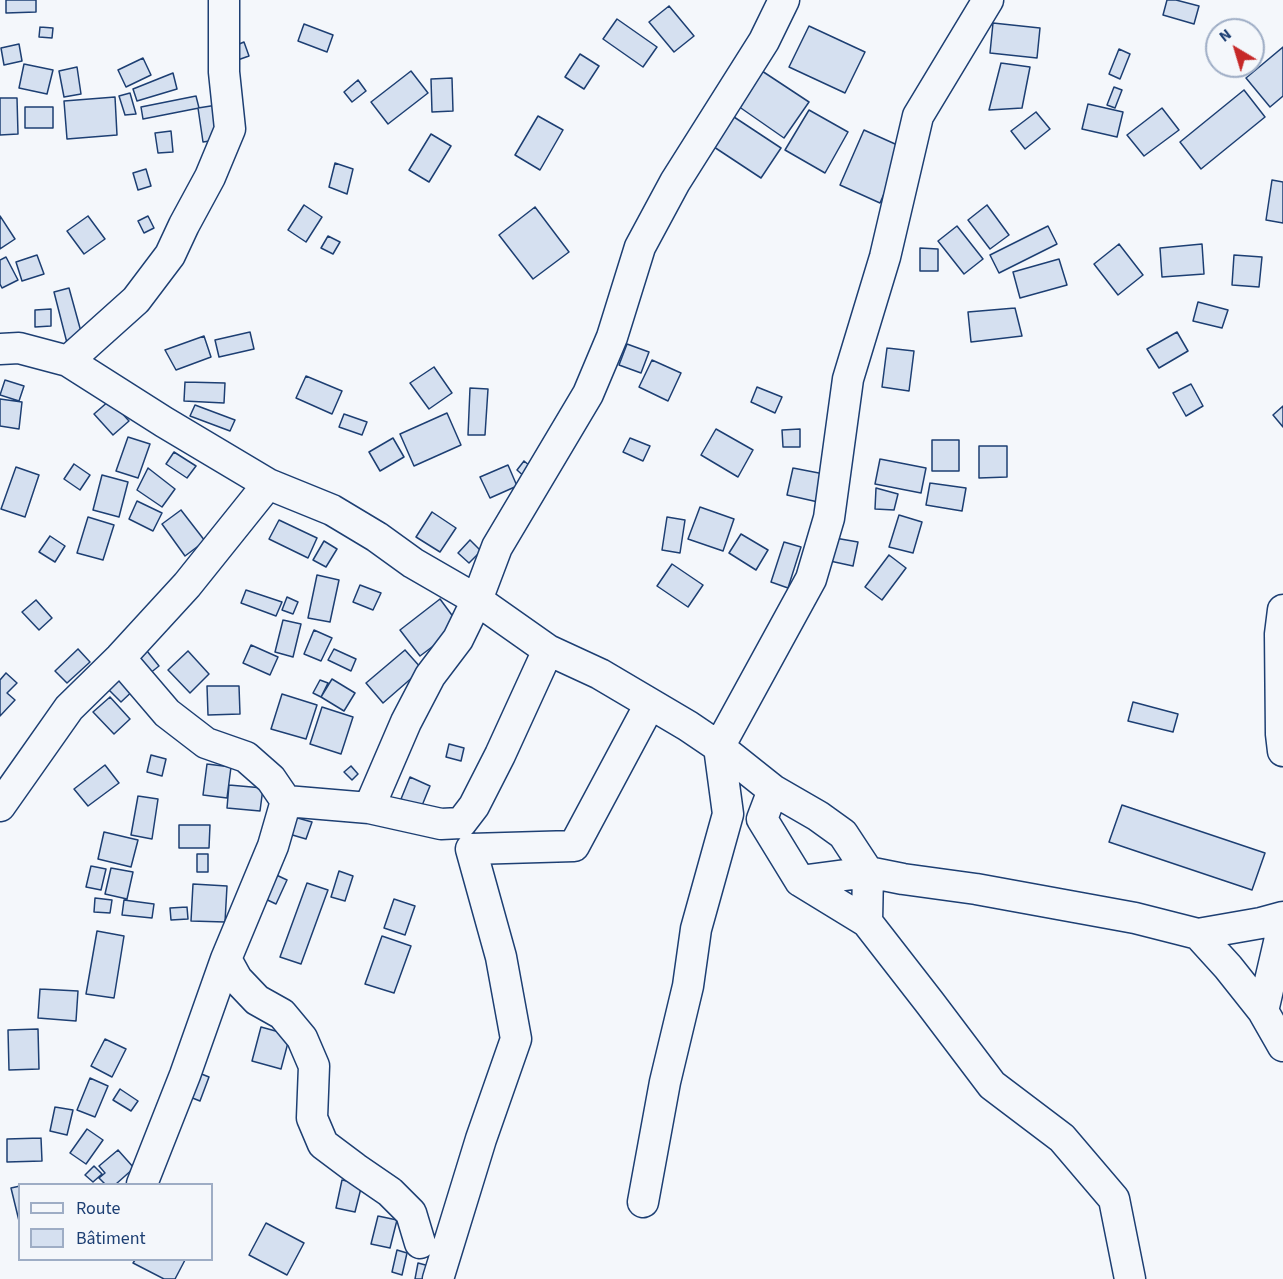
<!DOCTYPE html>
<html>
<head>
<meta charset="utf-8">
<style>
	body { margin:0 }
	#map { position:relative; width:1283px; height:1279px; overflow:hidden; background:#f4f7fb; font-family:"Source Sans 3",sans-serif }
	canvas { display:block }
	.legend { position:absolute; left:18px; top:1183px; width:195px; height:78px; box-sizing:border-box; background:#f4f7fb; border:2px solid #9eadc5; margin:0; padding:8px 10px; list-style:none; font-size:18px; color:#1d3f73 }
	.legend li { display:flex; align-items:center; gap:12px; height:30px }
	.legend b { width:30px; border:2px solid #9eadc5 }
	.north { position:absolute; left:1205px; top:18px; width:60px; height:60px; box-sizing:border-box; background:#f4f7fb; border:2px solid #9eadc5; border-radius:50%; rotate:322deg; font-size:16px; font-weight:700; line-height:24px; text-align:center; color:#1d3f73 }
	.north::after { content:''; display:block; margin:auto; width:21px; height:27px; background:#c62828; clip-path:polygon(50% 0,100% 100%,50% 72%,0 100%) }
</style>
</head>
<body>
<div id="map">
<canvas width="1283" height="1279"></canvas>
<ul class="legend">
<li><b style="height:8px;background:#f4f7fb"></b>Route</li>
<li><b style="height:16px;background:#d5e0f0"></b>Bâtiment</li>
</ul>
<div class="north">N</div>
</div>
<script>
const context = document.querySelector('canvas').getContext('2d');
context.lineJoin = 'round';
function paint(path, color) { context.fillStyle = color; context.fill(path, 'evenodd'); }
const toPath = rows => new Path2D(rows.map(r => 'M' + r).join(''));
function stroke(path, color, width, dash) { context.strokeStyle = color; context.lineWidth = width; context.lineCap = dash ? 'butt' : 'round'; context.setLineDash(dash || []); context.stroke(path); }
const building = toPath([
	[6,0,36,0,36,12,6,13,6,0],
	[1167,0,1176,0,1199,6,1194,24,1163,15,1167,0],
	[669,6,694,36,674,52,649,22,669,6],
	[617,19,657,47,643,67,603,39,617,19],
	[993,23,1040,28,1037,58,990,53,993,23],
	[304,24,333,35,327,52,298,41,304,24],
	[809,26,865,52,845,93,789,67,809,26],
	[40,27,53,28,52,38,39,37,40,27],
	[244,42,249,56,232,62,227,49,244,42],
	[19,44,22,61,4,65,1,48,19,44],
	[1283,47,1283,96,1270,107,1246,78,1283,47],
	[1119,49,1130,54,1120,79,1109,74,1119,49],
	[580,54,599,66,584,89,565,77,580,54],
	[143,58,151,75,126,87,118,70,143,58],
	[1001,63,1030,67,1022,108,989,110,1001,63],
	[24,64,53,70,47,94,19,88,24,64],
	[77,67,81,94,64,97,59,71,77,67],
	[411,71,428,93,388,124,371,102,411,71],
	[762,71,809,102,784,138,738,106,762,71],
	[173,73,177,89,137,101,133,89,173,73],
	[452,78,453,111,432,112,431,79,452,78],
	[358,80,366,91,352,102,344,92,358,80],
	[1114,87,1122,90,1115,108,1107,105,1114,87],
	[1244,90,1265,117,1201,169,1180,142,1244,90],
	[130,93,136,114,125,115,119,96,130,93],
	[196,96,199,108,143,119,141,107,196,96],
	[115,97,117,135,67,139,64,101,115,97],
	[0,98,17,98,18,134,0,135,0,98],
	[1088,104,1123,112,1117,137,1082,129,1088,104],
	[217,105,223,139,203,142,198,108,217,105],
	[25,107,53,107,53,128,25,128,25,107],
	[1162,108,1179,130,1144,156,1127,135,1162,108],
	[809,110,848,132,825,173,785,150,809,110],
	[1036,112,1050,129,1025,149,1011,131,1036,112],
	[731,115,781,148,761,178,711,145,731,115],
	[538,116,563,130,540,170,515,155,538,116],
	[864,130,904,148,880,203,840,185,864,130],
	[171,131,173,152,158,153,155,133,171,131],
	[431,134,451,146,429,182,409,170,431,134],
	[335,163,353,169,347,194,329,187,335,163],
	[146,169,151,186,138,190,133,173,146,169],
	[1272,180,1283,182,1283,223,1266,220,1272,180],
	[304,205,322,217,306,242,288,230,304,205],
	[987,205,1009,235,990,249,968,220,987,205],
	[535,207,569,252,533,279,499,235,535,207],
	[0,216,15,239,0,249,0,216],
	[88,216,105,239,84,254,67,231,88,216],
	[148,216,154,228,144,233,138,221,148,216],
	[957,226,983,259,964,274,938,241,957,226],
	[1048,226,1057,244,999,273,990,255,1048,226],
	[328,236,340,242,333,254,321,248,328,236],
	[1119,244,1143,275,1118,295,1094,264,1119,244],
	[1202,244,1204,274,1162,277,1160,248,1202,244],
	[920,248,938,249,938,271,920,271,920,248],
	[37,255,44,274,22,281,16,262,37,255],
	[1234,255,1262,257,1259,287,1232,285,1234,255],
	[6,257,18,280,2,288,0,284,0,260,6,257],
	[1059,259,1067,285,1020,298,1013,272,1059,259],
	[69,288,83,339,67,343,54,292,69,288],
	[1198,302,1228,310,1222,328,1193,321,1198,302],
	[1015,308,1022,336,971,342,968,312,1015,308],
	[51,309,51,326,35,327,35,310,51,309],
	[250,332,254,349,219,357,215,340,250,332],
	[1177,332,1188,351,1159,368,1147,349,1177,332],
	[204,336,211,357,176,370,165,350,204,336],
	[627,344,649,352,641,373,619,365,627,344],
	[887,348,914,351,909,391,882,387,887,348],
	[652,360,681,373,668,401,639,387,652,360],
	[434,367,452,393,429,409,410,383,434,367],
	[306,376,342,391,332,414,296,398,306,376],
	[5,380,24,386,19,401,0,395,5,380],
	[185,382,225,383,224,403,184,401,185,382],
	[1191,384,1203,406,1186,416,1173,393,1191,384],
	[757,387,782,397,775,413,751,402,757,387],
	[470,388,488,389,485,435,468,435,470,388],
	[0,399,22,402,19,429,0,426,0,399],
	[110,400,129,421,113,435,94,414,110,400],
	[195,405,235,420,230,431,190,416,195,405],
	[1283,406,1283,427,1273,415,1283,406],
	[447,413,461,445,414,466,400,434,447,413],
	[344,414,367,422,362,435,339,427,344,414],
	[716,429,753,450,738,477,701,455,716,429],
	[800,429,800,447,783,447,782,430,800,429],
	[128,437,150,444,138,478,116,471,128,437],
	[393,438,404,457,380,471,369,452,393,438],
	[630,438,650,446,643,461,623,452,630,438],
	[932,440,959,440,959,471,932,471,932,440],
	[979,446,1007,446,1007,477,979,478,979,446],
	[174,452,196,466,187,478,166,464,174,452],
	[880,459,926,468,921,493,875,484,880,459],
	[524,461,535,470,527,479,517,470,524,461],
	[74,464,90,475,80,490,64,479,74,464],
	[508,465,517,486,490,498,480,477,508,465],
	[16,467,39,475,25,517,1,509,16,467],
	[148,468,175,489,162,507,137,490,148,468],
	[793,468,824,474,818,502,787,495,793,468],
	[102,475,128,482,119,517,93,510,102,475],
	[930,483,966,488,962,511,926,505,930,483],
	[876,488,898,494,894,510,875,509,876,488],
	[137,501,162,513,153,531,129,519,137,501],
	[700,507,734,519,723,551,688,539,700,507],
	[181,510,205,541,185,556,162,524,181,510],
	[432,512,456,528,440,552,416,537,432,512],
	[899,515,922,522,913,553,889,547,899,515],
	[88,517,114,525,103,560,77,553,88,517],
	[667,517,685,520,680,553,662,550,667,517],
	[279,520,317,538,308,558,269,539,279,520],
	[741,534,768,550,756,570,729,553,741,534],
	[50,536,65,546,55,562,39,552,50,536],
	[835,538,858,542,853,566,830,561,835,538],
	[470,540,481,551,469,563,458,553,470,540],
	[324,541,337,549,326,567,313,560,324,541],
	[784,542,801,547,788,588,771,582,784,542],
	[889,555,906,568,882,600,865,587,889,555],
	[672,564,703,585,688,607,657,586,672,564],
	[317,575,339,580,330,622,308,618,317,575],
	[360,585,381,593,373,610,353,602,360,585],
	[246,590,282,602,276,616,241,603,246,590],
	[287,597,298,602,293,614,282,610,287,597],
	[440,599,460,626,420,656,400,630,440,599],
	[36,600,52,618,39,630,22,612,36,600],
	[283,620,301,624,293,657,275,652,283,620],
	[314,630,332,638,321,661,304,654,314,630],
	[251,645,278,657,270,675,243,663,251,645],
	[78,649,90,662,67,683,55,671,78,649],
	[334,649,356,659,351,671,328,660,334,649],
	[405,650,422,669,383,703,366,683,405,650],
	[147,651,159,666,144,678,132,663,147,651],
	[188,651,209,674,190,693,168,670,188,651],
	[125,671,139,685,121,702,107,688,125,671],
	[6,673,17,683,7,693,15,700,0,716,0,680,6,673],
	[332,679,355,693,344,711,321,697,332,679],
	[320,680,328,683,321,697,313,693,320,680],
	[207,686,239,686,240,714,208,715,207,686],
	[282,694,317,705,306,739,271,729,282,694],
	[110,697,130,719,114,734,93,712,110,697],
	[1133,702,1178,714,1173,732,1128,721,1133,702],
	[322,707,353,717,341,754,310,744,322,707],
	[449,744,464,748,461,761,446,757,449,744],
	[151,755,166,759,162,776,147,772,151,755],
	[207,764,231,767,227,798,203,795,207,764],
	[105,765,119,783,88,806,74,789,105,765],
	[351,766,358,774,352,780,344,772,351,766],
	[410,777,430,786,421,808,401,799,410,777],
	[229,785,263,788,260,811,227,808,229,785],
	[138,796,158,799,152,839,131,835,138,796],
	[1122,805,1265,853,1252,890,1109,842,1122,805],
	[294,817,312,822,306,839,289,834,294,817],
	[179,825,210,825,209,848,179,848,179,825],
	[104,832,138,840,131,867,98,859,104,832],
	[197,854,208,854,208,872,197,872,197,854],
	[91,866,106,869,101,890,86,887,91,866],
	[111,868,133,872,127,899,105,894,111,868],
	[339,871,353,876,345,901,331,897,339,871],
	[270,872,287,880,276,904,259,896,270,872],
	[307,883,328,890,301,964,280,957,307,883],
	[193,884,227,886,225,922,191,921,193,884],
	[95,898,112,900,110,913,94,912,95,898],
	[394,899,415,906,405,935,384,928,394,899],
	[124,900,154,904,152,918,122,915,124,900],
	[187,907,188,919,171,920,170,908,187,907],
	[97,931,124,936,114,998,86,994,97,931],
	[382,936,411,946,394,993,365,984,382,936],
	[40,989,78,991,76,1021,38,1018,40,989],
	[261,1027,290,1035,281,1069,252,1061,261,1027],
	[38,1029,39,1069,9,1070,8,1030,38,1029],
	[105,1039,126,1049,112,1077,91,1066,105,1039],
	[194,1071,209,1077,200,1101,185,1095,194,1071],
	[90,1078,108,1086,95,1117,77,1110,90,1078],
	[120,1089,138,1101,131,1111,113,1100,120,1089],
	[55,1107,73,1110,67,1135,50,1131,55,1107],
	[87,1129,103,1140,86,1164,70,1153,87,1129],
	[41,1138,42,1161,7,1162,7,1139,41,1138],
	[118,1150,134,1168,116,1184,105,1184,99,1178,105,1173,99,1166,118,1150],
	[94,1166,102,1174,93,1182,85,1175,94,1166],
	[342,1180,362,1184,355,1212,336,1208,342,1180],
	[20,1186,20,1225,11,1188,20,1186],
	[378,1216,397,1220,390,1248,371,1244,378,1216],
	[266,1223,304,1243,287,1275,249,1255,266,1223],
	[397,1250,407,1253,402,1275,392,1272,397,1250],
	[135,1260,185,1260,175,1279,164,1279,133,1263,135,1260],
	[418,1263,433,1267,430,1279,415,1279,418,1263]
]);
paint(building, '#d5e0f0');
stroke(building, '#1d3f73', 1.5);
const minor = toPath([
	[0,349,19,348,68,361,164,422,268,484,332,510,377,537,413,563,477,600,548,650,600,674,688,726,719,747,773,790,818,816,843,834,868,872,903,879,976,889,1135,918,1198,934,1228,967,1263,1011,1283,1046],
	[68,361,136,300,170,255,184,225,210,177,230,129,224,72,224,0],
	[1283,610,1280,634,1281,734,1283,751],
	[548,650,500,755,474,806,461,823,441,824,369,808,406,722,430,676,458,639,477,600,497,547,588,394,612,337,640,247,675,182,764,41,784,0],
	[120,658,167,713,206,743,246,757,271,779,286,801,273,846,226,959,185,1075,142,1184],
	[773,790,762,819,800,881,868,872,867,922],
	[286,801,369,808],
	[0,806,69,708,120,658,187,585,268,484],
	[800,881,867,922,930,1003,992,1085,1062,1138,1114,1199,1130,1279],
	[1198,934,1261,923,1283,917],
	[226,959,237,979,257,1000,282,1014,302,1038,314,1066,312,1118,323,1144,355,1168,390,1192,411,1213,420,1243],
	[1263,1011,1283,925],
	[643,1202,665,1082,688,986,696,929,728,814,719,747,811,579,829,518,848,379,885,257,918,116,988,0],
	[438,1279,481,1139,516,1039,501,957,471,849,574,846,650,704]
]);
stroke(minor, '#1d3f73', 33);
stroke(minor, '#f4f7fb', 30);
</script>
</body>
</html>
